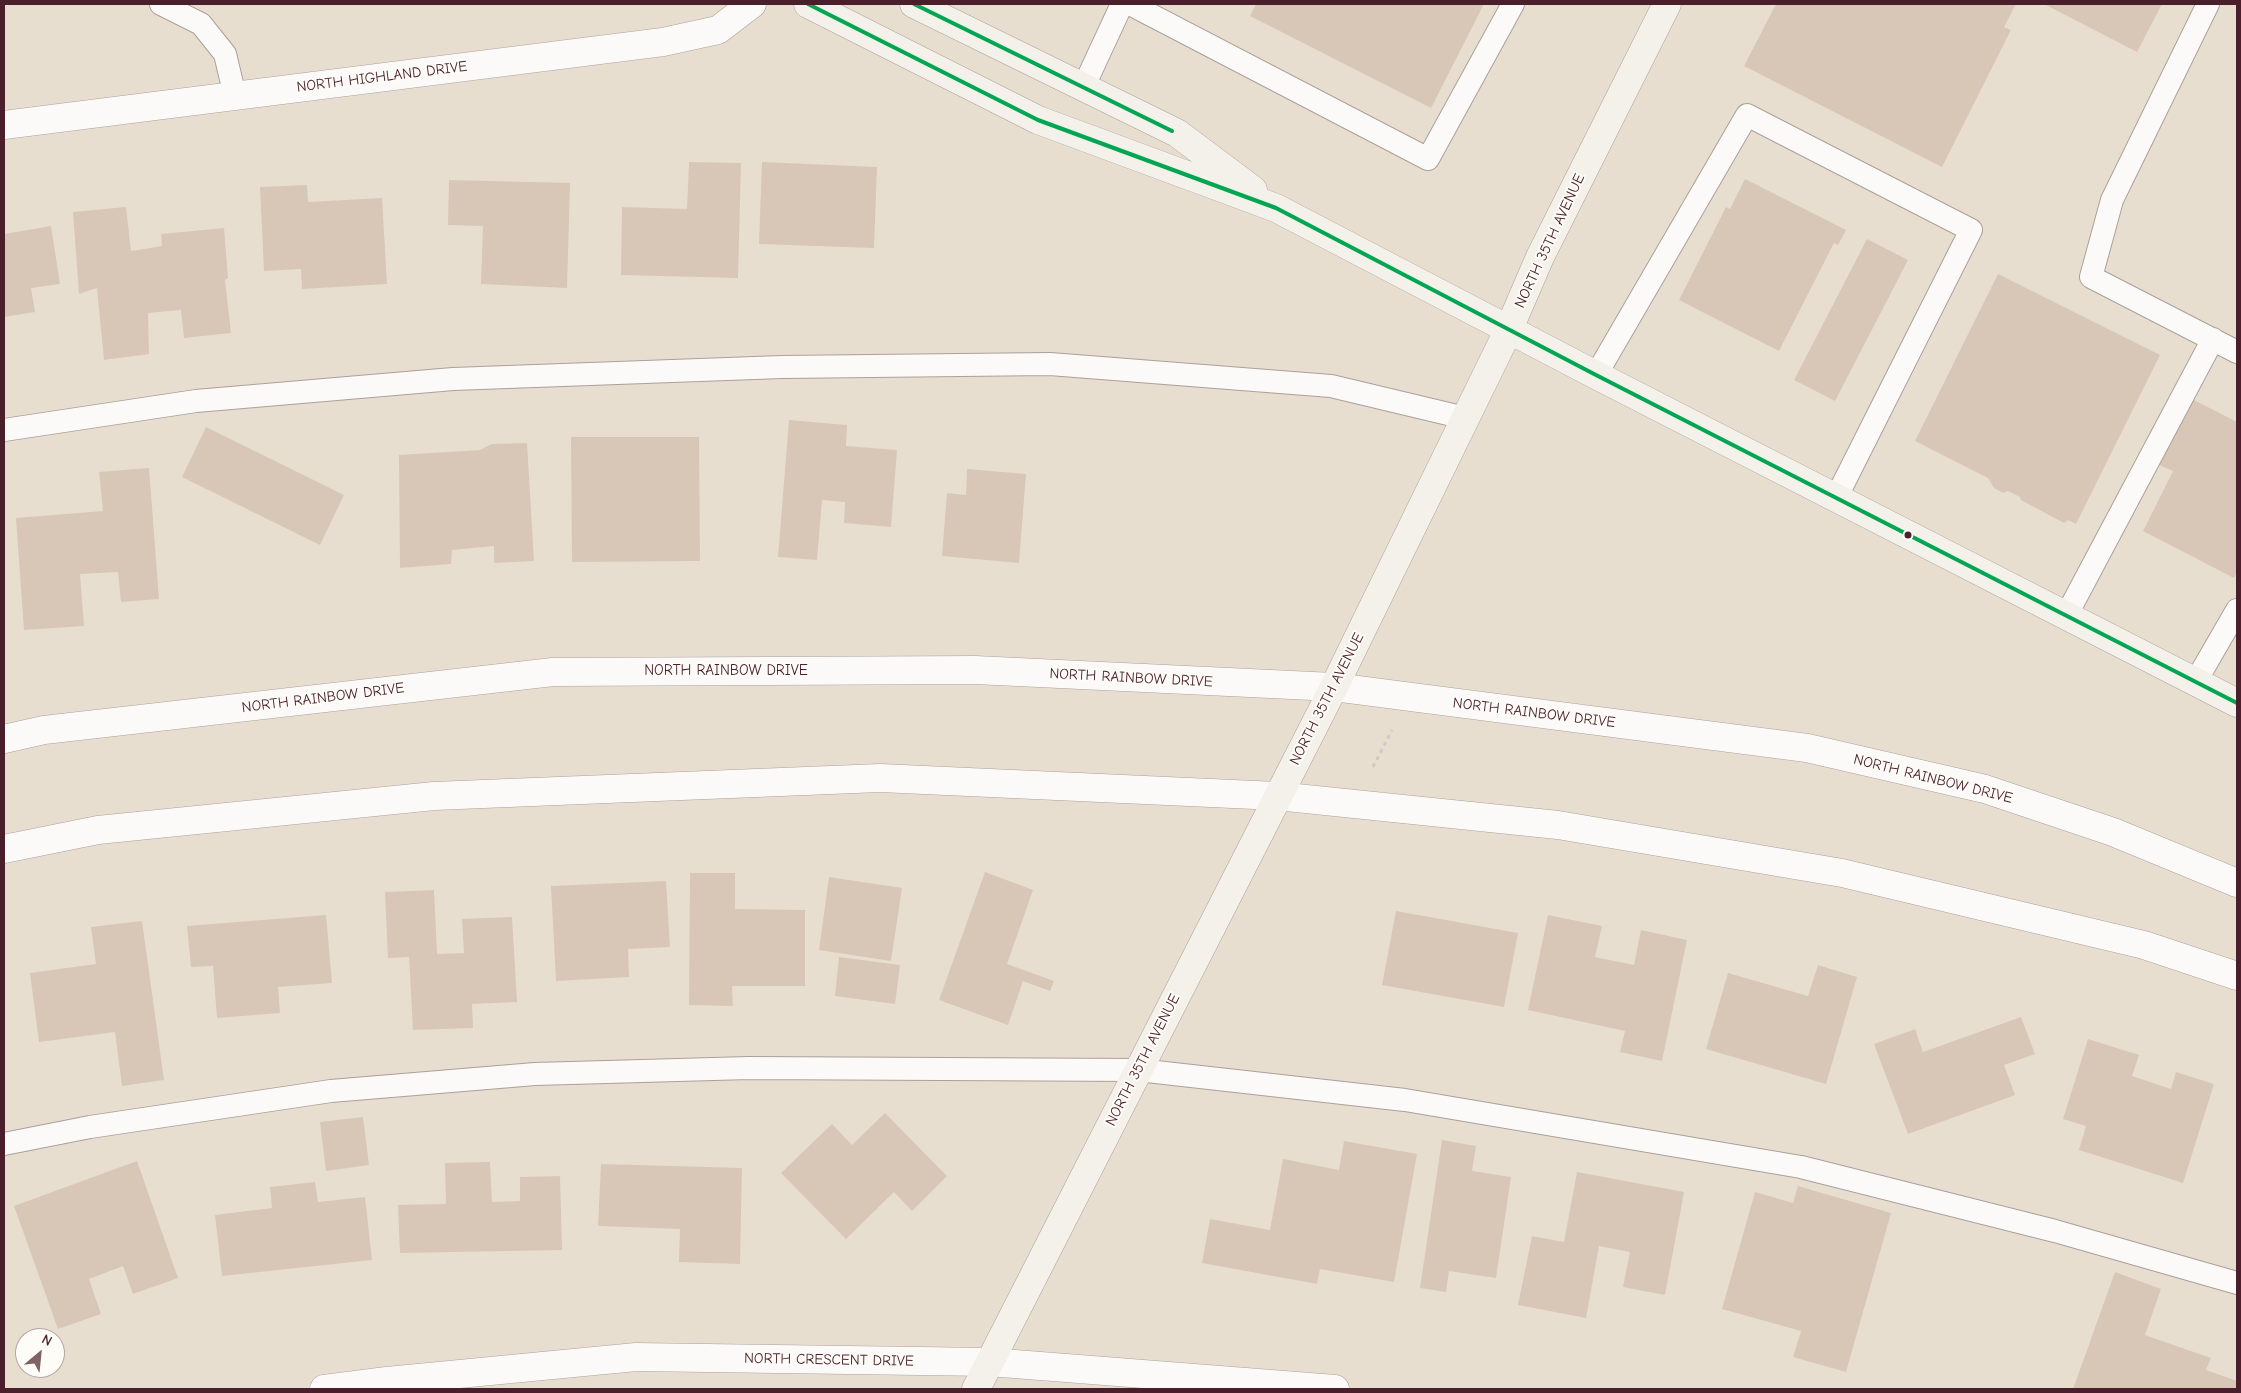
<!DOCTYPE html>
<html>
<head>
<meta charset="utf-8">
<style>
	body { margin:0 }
	#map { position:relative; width:2241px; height:1393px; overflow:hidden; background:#e8ded0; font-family:"Comic Neue",sans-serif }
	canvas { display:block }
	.frame { position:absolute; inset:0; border:5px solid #4a1f2b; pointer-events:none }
	.north { position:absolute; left:15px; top:1328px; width:50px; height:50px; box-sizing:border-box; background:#fdfcf7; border:1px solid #b5a4a5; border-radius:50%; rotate:28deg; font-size:14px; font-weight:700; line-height:20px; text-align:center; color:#4a1f2b }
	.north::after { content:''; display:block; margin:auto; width:18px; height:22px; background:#816265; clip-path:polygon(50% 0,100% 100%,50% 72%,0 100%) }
</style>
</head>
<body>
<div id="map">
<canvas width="2241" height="1393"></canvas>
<div class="frame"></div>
<div class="north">N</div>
</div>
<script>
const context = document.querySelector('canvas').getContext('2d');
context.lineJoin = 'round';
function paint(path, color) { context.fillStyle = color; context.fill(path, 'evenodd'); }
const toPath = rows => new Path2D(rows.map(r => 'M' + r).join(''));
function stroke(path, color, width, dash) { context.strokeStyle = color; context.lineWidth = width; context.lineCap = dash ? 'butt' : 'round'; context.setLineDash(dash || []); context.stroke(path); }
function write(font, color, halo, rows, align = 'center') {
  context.font = font + ' "Comic Neue",sans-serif'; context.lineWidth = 4; context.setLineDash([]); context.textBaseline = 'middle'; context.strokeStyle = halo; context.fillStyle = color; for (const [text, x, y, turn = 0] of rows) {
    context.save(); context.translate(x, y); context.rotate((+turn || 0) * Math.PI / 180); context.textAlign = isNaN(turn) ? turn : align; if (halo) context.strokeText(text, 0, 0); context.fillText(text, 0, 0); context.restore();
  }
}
paint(toPath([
	[1256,4,1484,4,1431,108,1250,16],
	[1776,4,2016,4,2004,27,2011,30,1942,167,1744,66],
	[2044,4,2162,4,2137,52],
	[689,162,741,163,738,278,621,275,622,207,687,209],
	[762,162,877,167,874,248,759,244],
	[1745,179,1846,230,1838,245,1834,243,1779,351,1679,300,1726,207,1730,209],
	[449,180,570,183,567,288,481,284,483,226,448,225],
	[307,185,308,202,382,198,387,284,302,289,301,269,264,271,260,187],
	[126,207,131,251,162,246,161,234,224,228,228,278,225,280,231,333,184,338,181,310,148,313,149,354,104,360,97,288,79,294,73,212],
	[51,226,60,284,31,288,35,312,4,317,4,234],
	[1867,239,1908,260,1835,401,1794,380],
	[1998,274,2160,355,2076,524,2068,520,2064,523,2021,500,2020,497,2008,491,2003,493,1994,488,1988,478,1915,441],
	[2190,398,2237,422,2237,572,2234,578,2143,531,2173,471,2157,464],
	[789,420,847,425,846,446,897,450,891,527,844,523,845,502,822,500,817,560,778,557],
	[206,427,344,495,320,545,182,477],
	[571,437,699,437,700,561,572,562],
	[527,443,534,561,494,563,494,546,452,550,451,564,400,568,399,455,480,450,492,444],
	[149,468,159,599,121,602,118,572,80,574,84,626,24,630,16,518,103,511,99,472],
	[967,469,1026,474,1019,563,942,556,947,493,966,495],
	[985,872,1033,890,1007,964,1054,981,1050,991,1023,981,1008,1025,939,1000],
	[690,873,735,873,735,909,805,910,805,986,732,986,733,1006,689,1005],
	[829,877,902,888,891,961,819,950],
	[666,881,670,947,628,949,629,977,556,981,551,886],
	[434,890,437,954,464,953,462,919,512,917,517,1002,472,1004,473,1028,413,1030,409,957,388,958,385,892],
	[1396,911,1518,933,1504,1007,1382,985],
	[326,915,332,983,278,987,280,1013,217,1018,213,966,191,967,187,926],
	[1548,915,1602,926,1595,957,1634,965,1641,930,1687,940,1662,1061,1620,1052,1625,1031,1528,1010],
	[142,921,164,1080,122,1086,115,1032,39,1042,30,973,96,964,91,927],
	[839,957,900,965,895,1004,835,996],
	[1818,965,1857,977,1826,1084,1706,1049,1728,973,1808,996],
	[2021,1017,2035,1054,2004,1065,2015,1095,1908,1134,1874,1044,1915,1029,1923,1052],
	[2088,1039,2139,1055,2132,1076,2171,1089,2176,1072,2214,1084,2183,1183,2079,1150,2086,1126,2063,1119],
	[885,1113,947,1176,912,1211,894,1192,846,1239,781,1173,832,1124,852,1145],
	[363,1117,369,1165,326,1171,320,1122],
	[1442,1140,1476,1146,1472,1171,1511,1177,1496,1278,1449,1271,1446,1292,1420,1288],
	[1344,1141,1417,1154,1394,1282,1320,1269,1317,1284,1202,1263,1210,1219,1270,1230,1283,1159,1339,1170],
	[137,1161,178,1278,133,1294,123,1266,89,1279,101,1314,58,1329,14,1206],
	[490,1162,492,1202,520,1201,520,1177,560,1176,562,1250,400,1253,398,1205,446,1204,445,1163],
	[601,1164,742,1168,740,1264,679,1262,680,1229,598,1226],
	[1577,1172,1684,1192,1665,1295,1623,1287,1630,1252,1599,1246,1586,1318,1518,1305,1532,1236,1564,1242],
	[315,1182,318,1202,365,1197,372,1260,222,1276,215,1215,272,1208,270,1187],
	[1798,1186,1891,1213,1846,1372,1793,1357,1801,1331,1722,1309,1755,1192,1793,1203],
	[2115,1272,2161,1289,2145,1335,2211,1358,2206,1370,2237,1381,2237,1389,2073,1389]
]), '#d8c7b7');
const lane = toPath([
	[161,4,201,24,225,54,235,96],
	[1130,4,1428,159,1513,4],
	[2208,4,2112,200,2091,277,2237,352],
	[1083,88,1122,4],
	[1596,375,1747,115,1971,230,1836,498],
	[4,430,196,401,453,379,782,367,1050,364,1331,386,1465,418],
	[2066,616,2213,339],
	[2196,681,2237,610],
	[4,1144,90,1127,331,1091,535,1074,749,1068,1138,1070,1405,1100,1801,1167,2055,1231,2237,1283]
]);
const street = toPath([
	[4,125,663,42,718,30,752,4],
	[4,739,44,730,553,672,975,670,1334,687,1807,748,1985,789,2113,832,2237,883],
	[4,849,98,830,434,796,880,778,1277,796,1558,825,1842,873,2144,945,2237,976],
	[324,1389,387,1381,636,1357,989,1362,1335,1389]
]);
const secondary = toPath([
	[808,4,1038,120,1276,208,1596,375,2237,703],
	[914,4,1177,133,1253,190],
	[976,1389,1334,687,1509,329,1540,257,1667,4]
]);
stroke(lane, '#aba09a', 24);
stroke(street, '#aba09a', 29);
stroke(secondary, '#aba09a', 29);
stroke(toPath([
	[1373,767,1392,730]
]), '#cec9c7', 3, [4, 4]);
stroke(lane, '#fcfaf8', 22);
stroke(street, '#fcfaf8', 28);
stroke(secondary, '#f4f0ea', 28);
stroke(toPath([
	[808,4,1038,120,1276,208,1596,375,2237,703],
	[914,4,1172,131]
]), '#00a651', 4);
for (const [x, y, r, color] of [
	[1908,535,4.5,"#4a1f2b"]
]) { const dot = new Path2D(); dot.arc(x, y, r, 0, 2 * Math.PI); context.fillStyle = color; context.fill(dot); stroke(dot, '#fdfcf7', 2); }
write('15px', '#4a1f2b', '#fdfcf7', [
	["NORTH HIGHLAND DRIVE",382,77,-7],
	["NORTH 35TH AVENUE",1550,241,-65],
	["NORTH RAINBOW DRIVE",726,671],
	["NORTH RAINBOW DRIVE",1131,678,3],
	["NORTH RAINBOW DRIVE",323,698,-7],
	["NORTH 35TH AVENUE",1327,699,-63],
	["NORTH RAINBOW DRIVE",1534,713,7],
	["NORTH RAINBOW DRIVE",1933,779,14],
	["NORTH 35TH AVENUE",1143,1060,-63],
	["NORTH CRESCENT DRIVE",829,1360,1]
]);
</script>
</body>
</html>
